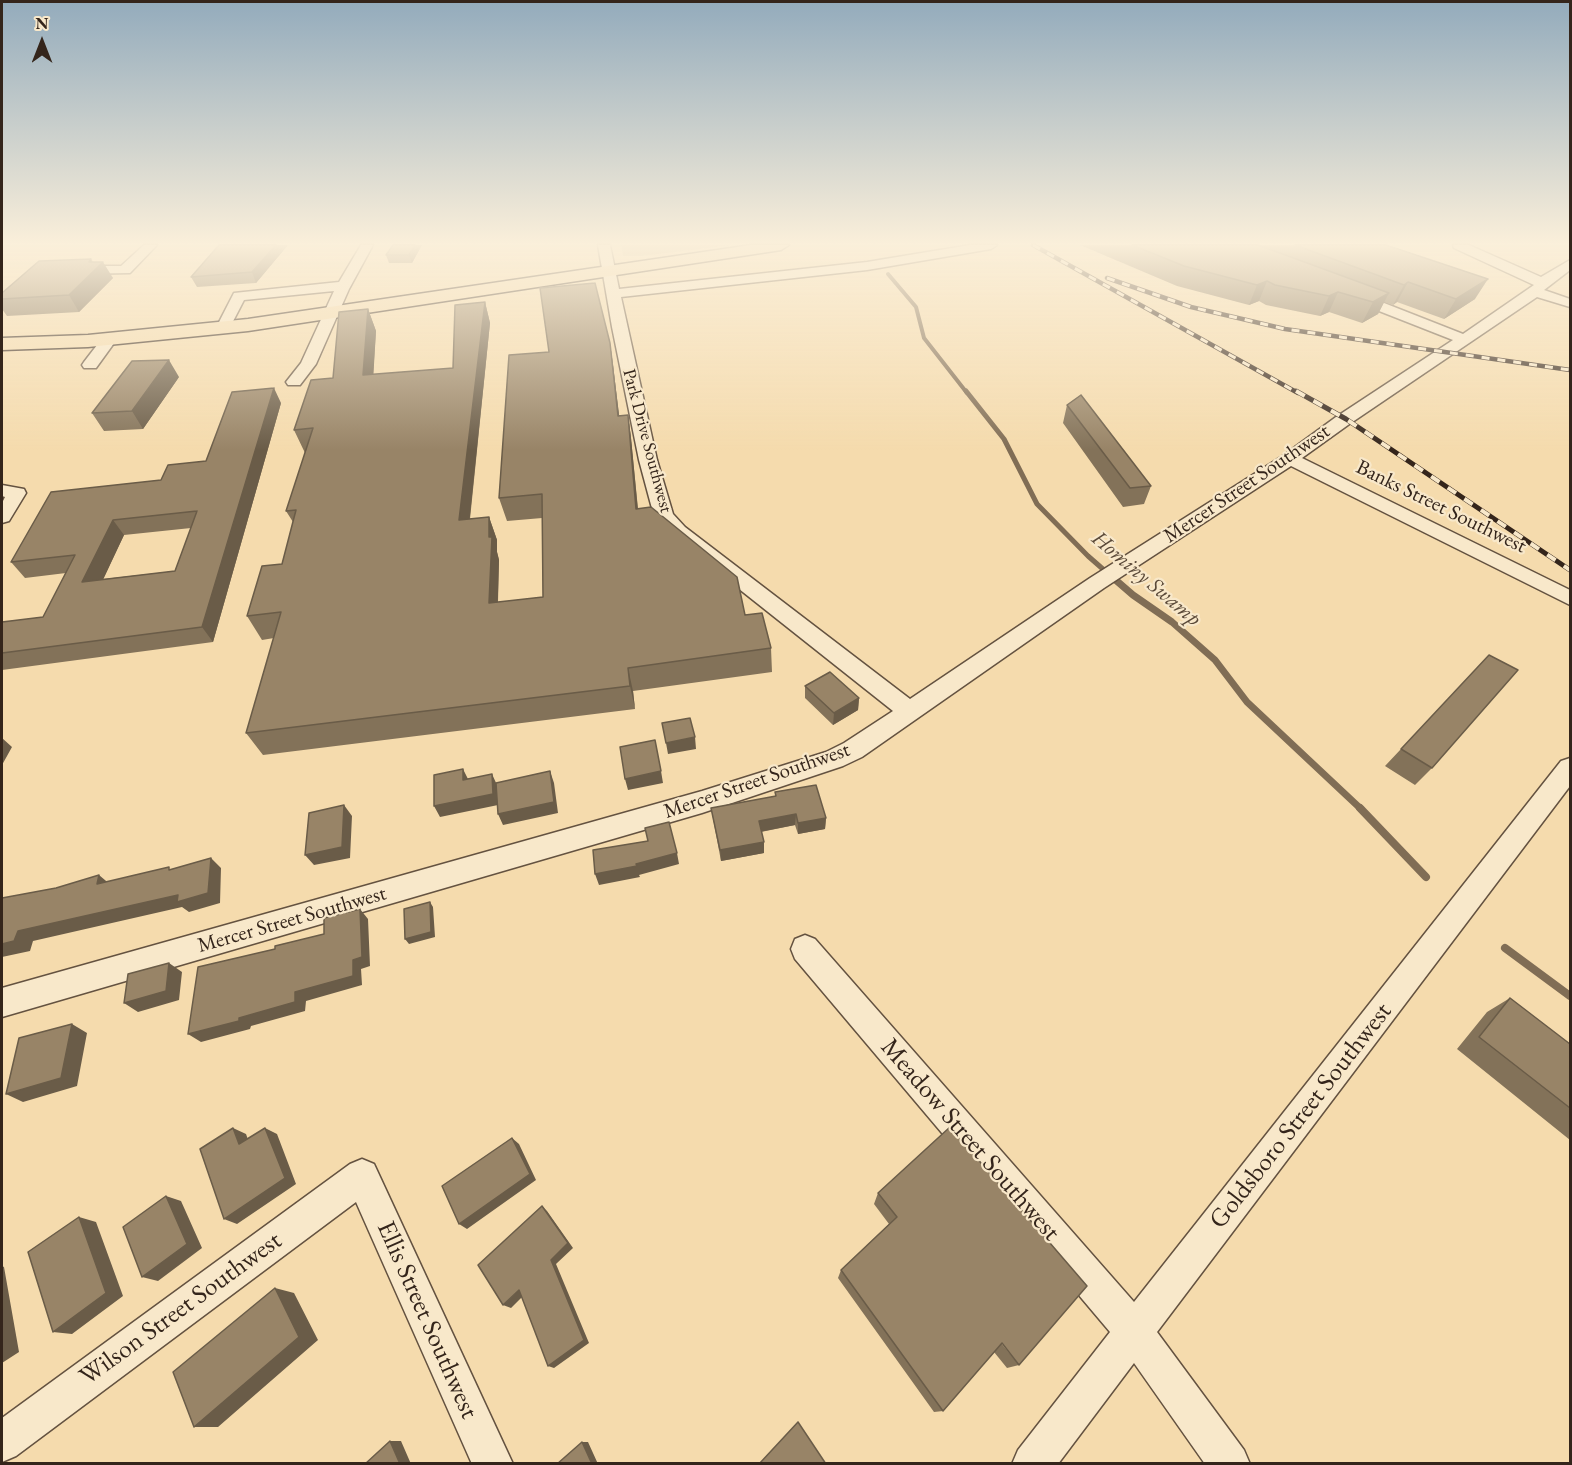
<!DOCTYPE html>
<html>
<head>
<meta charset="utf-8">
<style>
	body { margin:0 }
	#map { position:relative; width:1572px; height:1465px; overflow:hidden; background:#f5dbad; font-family:"EB Garamond",serif }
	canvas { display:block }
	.frame { position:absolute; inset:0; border:3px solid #34251b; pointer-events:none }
	.north { position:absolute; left:12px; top:12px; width:60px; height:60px; -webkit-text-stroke:4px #f8e8ca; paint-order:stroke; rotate:0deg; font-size:16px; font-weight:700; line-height:24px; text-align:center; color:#34251b }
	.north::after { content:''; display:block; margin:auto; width:21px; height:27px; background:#34251b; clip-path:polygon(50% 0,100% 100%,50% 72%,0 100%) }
</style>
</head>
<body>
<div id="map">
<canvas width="1572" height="1465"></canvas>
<div class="frame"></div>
<div class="north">N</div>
</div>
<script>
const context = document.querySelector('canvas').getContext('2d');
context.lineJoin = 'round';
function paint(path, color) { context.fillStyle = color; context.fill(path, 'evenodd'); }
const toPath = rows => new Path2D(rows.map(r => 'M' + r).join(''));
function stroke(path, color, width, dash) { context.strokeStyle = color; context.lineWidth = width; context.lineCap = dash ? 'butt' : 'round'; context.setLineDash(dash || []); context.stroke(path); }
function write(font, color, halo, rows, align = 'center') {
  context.font = font + ' "EB Garamond",serif'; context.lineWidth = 4.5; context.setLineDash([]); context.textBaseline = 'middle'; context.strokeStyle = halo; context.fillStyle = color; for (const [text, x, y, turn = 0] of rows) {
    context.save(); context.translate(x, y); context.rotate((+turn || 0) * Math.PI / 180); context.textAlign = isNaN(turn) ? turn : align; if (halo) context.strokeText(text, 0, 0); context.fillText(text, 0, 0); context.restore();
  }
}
paint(toPath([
	[621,245,732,245,642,256,623,256]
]), '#d4bc94');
stroke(toPath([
	[888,274,916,307,924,338,967,393]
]), '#806d55', 4);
stroke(toPath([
	[966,391,1004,439,1037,504,1088,556,1112,577]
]), '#806d55', 5);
stroke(toPath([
	[1111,576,1133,595,1172,622,1215,660,1247,702,1361,809]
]), '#806d55', 7);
stroke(toPath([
	[1360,808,1426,877],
	[1505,948,1570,996]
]), '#806d55', 8);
const minor = toPath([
	[144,245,157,245,130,273,76,274,69,270,76,266,121,266,144,245],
	[361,245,373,245,349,289,316,364,300,385,288,385,286,382,301,363,334,291,244,300,228,331,218,331,216,328,234,293,339,282,361,245],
	[598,245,610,245,619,289,867,262,970,245,997,245,991,249,867,270,621,297,657,460,673,514,685,527,910,699,1090,578,1284,455,1336,417,1453,340,1346,298,1344,295,1346,292,1356,292,1463,334,1534,285,1454,248,1453,245,1469,245,1541,277,1570,260,1570,270,1544,290,1570,299,1570,307,1537,297,1348,425,1302,458,1570,590,1570,605,1291,466,1104,588,862,757,843,766,702,813,2,1017,2,988,702,791,826,752,844,743,893,711,671,535,654,516,639,460,612,327,598,245],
	[109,334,117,339,96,368,84,368,82,365,84,362,104,336,109,334],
	[2,485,24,489,26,493,9,521,2,523,2,503,5,497,2,496,2,485],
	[1570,758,1570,786,1157,1332,1244,1450,1250,1464,1205,1464,1134,1363,1058,1464,1012,1464,1018,1450,1110,1332,795,959,791,949,795,939,805,935,815,939,1134,1302,1561,761,1570,758],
	[362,1159,374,1164,513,1464,472,1464,356,1202,16,1456,2,1462,2,1418,350,1164,362,1159]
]);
const major = toPath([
	[751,245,789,245,781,250,248,331,88,347,2,350,2,338,88,335,248,319,751,245]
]);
stroke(minor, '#645240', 3);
stroke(major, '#34251b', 3);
paint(minor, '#f8e8ca');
paint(major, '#f5dbad');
const railFar1 = toPath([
	[1033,245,1298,393],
	[1107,278,1191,307,1285,329,1570,370]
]);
const rail = toPath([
	[1296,391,1346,419,1570,570]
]);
stroke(railFar1, '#34251b', 4.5);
stroke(rail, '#34251b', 5);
stroke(railFar1, '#f8e8ca', 3, [8]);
stroke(rail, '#f8e8ca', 4, [10]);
paint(toPath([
	[288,245,256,283,197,287,191,277],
	[393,245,426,245,422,245,412,263,389,263,386,255],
	[1080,245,1386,245,1475,299,1444,319,1397,302,1393,305,1384,302,1378,314,1362,323,1329,312,1320,316,1266,305,1259,301,1249,305,1177,286],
	[93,262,113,278,79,312,7,316,2,309,2,293],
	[485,302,490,323,470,519,489,517,497,540,497,552,499,560,498,602,543,597,542,518,507,521,499,498,549,352,610,343,613,365,619,415,628,415,631,438,638,509,745,615,771,648,772,672,633,691,635,709,263,755,246,733,274,638,262,640,247,616,282,564,293,522,286,511,305,453,294,430,333,378,368,309,376,331,373,375,453,368],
	[179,377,143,429,104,431,92,413],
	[281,403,213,642,2,670,2,622,43,617,66,573,25,578,11,562,161,480,206,461],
	[191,528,175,571,103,579,124,535],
	[1067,405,1151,486,1144,504,1123,507,1063,423],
	[805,686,859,698,858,710,833,725,805,698],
	[1401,749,1432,768,1415,785,1385,766],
	[775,792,826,818,825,829,798,834,795,825,761,832,764,853,721,861,711,808,775,797],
	[1510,998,1570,1044,1570,1140,1457,1049,1487,1012],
	[878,1193,1019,1365,1007,1368,994,1352,943,1411,934,1412,838,1278,841,1270,889,1224,874,1204]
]), '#837259');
paint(toPath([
	[276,245,288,245,256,283,252,272],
	[415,245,422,245,412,263,409,255],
	[91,259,96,268,103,262,113,278,79,312,69,295,89,262],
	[1488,279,1475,299,1444,319,1456,299],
	[1267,281,1259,301,1249,305,1257,285],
	[1408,282,1397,302,1393,305,1404,285],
	[1338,292,1329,312,1320,316,1329,296],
	[1389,293,1378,314,1362,323,1373,302],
	[485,302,490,323,467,544,459,520],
	[368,309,376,331,372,398,363,375],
	[610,343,613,365,622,439,618,416],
	[169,360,179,377,143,429,132,411],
	[274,388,281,403,213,642,202,627],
	[628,415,631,438,640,532,636,509],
	[489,517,497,540,497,552,499,560,497,626,489,603],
	[113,520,124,535,95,597,82,582],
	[628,668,633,691,635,709,630,686],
	[859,698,858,710,833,725,834,713],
	[695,737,696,749,668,754,666,743],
	[2,738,12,747,2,765],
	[463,769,469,781,463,780],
	[550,771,554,783,558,813,503,825,498,814],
	[661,771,663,783,628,790,625,779],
	[492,774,497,785,498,805,440,817,434,806],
	[344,805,352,816,350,858,314,865,305,855],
	[796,814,795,825,759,832,759,821],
	[826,818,825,829,798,834,798,823],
	[764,842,764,853,721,861,720,850],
	[677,853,679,864,639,875,640,877,599,885,595,874],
	[211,858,221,868,220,903,189,912,182,907,33,941,30,951,2,957,2,944,18,931],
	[99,875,112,886,97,884],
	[430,902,433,907,435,937,409,944,405,939],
	[360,909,368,919,370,966,361,969,362,985,306,1001,305,1011,251,1026,250,1029,201,1042,188,1034,239,1018,295,992],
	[169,963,182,972,179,1000,138,1012,124,1003],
	[72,1024,87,1033,77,1086,23,1102,6,1094],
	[233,1128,246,1134,252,1151,239,1144],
	[265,1128,277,1134,296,1184,237,1224,224,1219],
	[512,1138,519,1144,536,1180,467,1229,459,1224],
	[166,1196,181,1201,202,1248,158,1281,142,1277],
	[542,1206,547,1211,573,1248,556,1264,589,1343,554,1368,548,1366,551,1260],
	[79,1217,96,1222,123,1296,72,1334,53,1332],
	[2,1266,4,1267,19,1352,2,1363],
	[275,1288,294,1293,318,1340,218,1427,194,1427],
	[519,1290,526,1293,511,1308,503,1305],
	[390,1441,401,1441,411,1464,400,1464],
	[582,1442,588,1442,598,1464,592,1464]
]), '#6a5c48');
const building = toPath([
	[219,245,276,245,252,272,191,277,219,245],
	[393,245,415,245,409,255,386,255,393,245],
	[1132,245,1258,245,1389,293,1373,302,1338,292,1329,296,1275,285,1267,281,1257,285,1184,266,1132,245],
	[1295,245,1386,245,1488,279,1456,299,1408,282,1404,285,1295,245],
	[91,259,89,262,103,262,69,295,2,299,2,293,39,261,91,259],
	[595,283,610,343,618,416,628,415,636,509,651,507,737,577,745,615,762,613,771,648,628,668,630,686,246,733,281,612,247,616,262,566,282,564,296,510,286,511,313,428,294,430,311,380,333,378,339,312,368,309,363,375,453,368,455,305,485,302,459,520,489,517,489,537,492,537,489,603,543,597,542,494,499,498,509,355,549,352,540,288,595,283],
	[169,360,132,411,92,413,132,361,169,360],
	[274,388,202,627,2,653,2,622,43,617,75,555,11,562,51,492,161,480,168,465,206,461,232,392,274,388],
	[197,511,175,571,82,582,113,520,197,511],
	[1081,395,1151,486,1130,488,1067,405,1081,395],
	[1489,655,1518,670,1432,768,1401,749,1489,655],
	[830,672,859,698,834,713,805,686,830,672],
	[690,718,695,737,666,743,662,723,690,718],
	[655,740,661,771,625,779,620,747,655,740],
	[463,769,463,780,492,774,493,794,434,806,434,775,463,769],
	[550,771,554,802,498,814,496,783,550,771],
	[816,785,826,818,798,823,796,814,759,821,764,842,720,850,711,808,776,796,775,792,816,785],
	[344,805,342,847,305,855,309,813,344,805],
	[669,822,677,853,636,864,637,866,595,874,593,850,648,841,645,828,669,822],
	[211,858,208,893,177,902,178,895,18,931,14,941,2,944,2,898,56,888,99,875,97,884,169,867,169,870,211,858],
	[430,902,431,932,405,939,404,909,430,902],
	[360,909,362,957,353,960,353,976,295,992,295,1002,239,1018,239,1021,188,1034,198,967,275,949,275,946,324,934,324,918,360,909],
	[169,963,166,991,124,1003,128,974,169,963],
	[1510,998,1570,1044,1570,1108,1479,1037,1510,998],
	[72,1024,61,1078,6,1094,19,1038,72,1024],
	[950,1127,1087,1286,1019,1365,1002,1343,943,1411,841,1270,897,1217,878,1193,950,1127],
	[233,1128,239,1144,265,1128,285,1178,224,1219,200,1149,233,1128],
	[512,1138,530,1174,459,1224,442,1186,512,1138],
	[166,1196,187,1244,142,1277,123,1227,166,1196],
	[542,1206,568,1243,551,1260,584,1340,548,1366,519,1290,503,1305,478,1265,542,1206],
	[79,1217,106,1293,53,1332,28,1252,79,1217],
	[275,1288,299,1337,194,1427,173,1372,275,1288],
	[798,1422,826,1464,759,1464,798,1422],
	[390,1441,400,1464,365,1464,390,1441],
	[582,1442,592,1464,557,1464,582,1442]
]);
paint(building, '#988467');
stroke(building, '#6a5c48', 1.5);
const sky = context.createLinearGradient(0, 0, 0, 450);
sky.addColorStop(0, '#93abbc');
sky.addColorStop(0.54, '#faefda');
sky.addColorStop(1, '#faefda00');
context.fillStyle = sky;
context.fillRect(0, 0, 1572, 450);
write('18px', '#34251b', '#f8e8ca', [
	["Park Drive Southwest",647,441,75]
]);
write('21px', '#34251b', '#f8e8ca', [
	["Mercer Street Southwest",1247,484,-34],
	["Banks Street Southwest",1441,507,26],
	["Mercer Street Southwest",757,781,-19],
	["Mercer Street Southwest",292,920,-16]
]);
write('italic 22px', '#5a4938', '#f8e8ca', [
	["Hominy Swamp",1146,579,40]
]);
write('26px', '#34251b', '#f8e8ca', [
	["Goldsboro Street Southwest",1301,1116,-52],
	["Meadow Street Southwest",970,1140,49],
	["Wilson Street Southwest",181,1309,-36],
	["Ellis Street Southwest",427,1320,66]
]);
</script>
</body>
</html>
